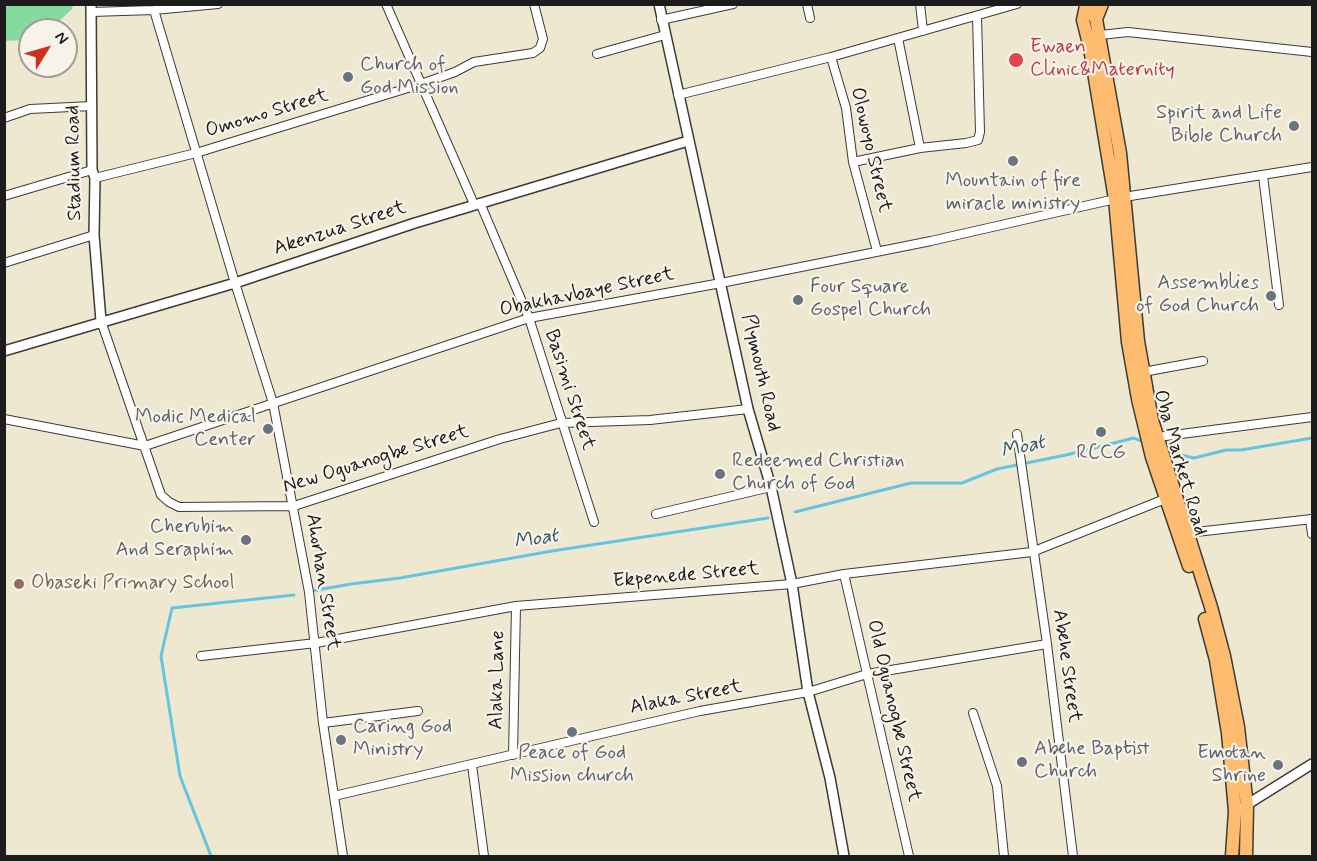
<!DOCTYPE html>
<html>
<head>
<meta charset="utf-8">
<style>
	body { margin:0 }
	#map { position:relative; width:1317px; height:861px; overflow:hidden; background:#efe8d0; font-family:Mynerve,sans-serif }
	canvas { display:block }
	.frame { position:absolute; inset:0; border:6px solid #1c1c1c; pointer-events:none }
	.north { position:absolute; left:18px; top:18px; width:60px; height:60px; box-sizing:border-box; background:#f7f3e8; border:2px solid #9f9d96; border-radius:50%; rotate:53deg; font-size:16px; font-weight:700; line-height:24px; text-align:center; color:#1c1c1c }
	.north::after { content:''; display:block; margin:auto; width:21px; height:27px; background:#c8321e; clip-path:polygon(50% 0,100% 100%,50% 72%,0 100%) }
</style>
</head>
<body>
<div id="map">
<canvas width="1317" height="861"></canvas>
<div class="frame"></div>
<div class="north">N</div>
</div>
<script>
const context = document.querySelector('canvas').getContext('2d');
context.lineJoin = 'round';
function paint(path, color) { context.fillStyle = color; context.fill(path, 'evenodd'); }
const toPath = rows => new Path2D(rows.map(r => 'M' + r).join(''));
function stroke(path, color, width, dash) { context.strokeStyle = color; context.lineWidth = width; context.lineCap = dash ? 'butt' : 'round'; context.setLineDash(dash || []); context.stroke(path); }
function write(font, color, halo, rows, align = 'center') {
  context.font = font + ' Mynerve,sans-serif'; context.lineWidth = 4.5; context.setLineDash([]); context.textBaseline = 'middle'; context.strokeStyle = halo; context.fillStyle = color; for (const [text, x, y, turn = 0] of rows) {
    context.save(); context.translate(x, y); context.rotate((+turn || 0) * Math.PI / 180); context.textAlign = isNaN(turn) ? turn : align; if (halo) context.strokeText(text, 0, 0); context.fillText(text, 0, 0); context.restore();
  }
}
paint(toPath([
	[5,4,73,4,73,5,72,9,53,27,47,30,30,30,30,39,28,40,5,41]
]), '#85da9d');
stroke(toPath([
	[1165,451,1194,458,1226,450,1241,450,1312,438],
	[795,512,911,483,962,483,997,469,1066,455,1134,438,1145,443],
	[311,591,351,584,400,578,552,551,768,518],
	[211,856,180,776,161,656,172,608,294,595]
]), '#63c5e2', 3);
const minor = toPath([
	[386,4,474,204],
	[807,4,810,18],
	[920,4,923,31],
	[154,10,235,283,273,403,309,592,323,723,343,856],
	[91,12,154,10,218,4],
	[661,20,733,4],
	[1100,35,1128,32,1312,52],
	[898,38,920,148],
	[597,54,665,35],
	[831,57,846,108,853,162,877,251],
	[678,95,831,57,1017,4],
	[4,118,30,109,92,106],
	[853,162,920,148,966,143,978,140,980,132,977,16],
	[1263,176,1279,305],
	[95,178,196,153,421,84,455,72,474,62,533,53,540,48,543,39,534,4],
	[4,196,92,170],
	[480,203,529,318,594,522],
	[4,263,94,235],
	[101,321,161,495,169,502,179,507,294,506,500,439,561,423,650,420,748,409],
	[1143,372,1203,361],
	[4,419,145,446,529,318,721,283,931,241,1124,197,1312,167],
	[1017,434,1047,644,1073,856],
	[1158,437,1312,417],
	[656,514,771,487],
	[1310,519,1312,534],
	[1187,533,1312,519],
	[844,574,909,856],
	[201,656,316,643,516,606,792,584,844,574,1032,552,1165,499],
	[973,713,997,786,1004,856],
	[323,723,418,711],
	[513,755,516,606],
	[472,765,484,856],
	[334,796,700,711,808,692,867,674,1047,644]
]);
const tertiary = toPath([
	[91,4,92,170,95,178,94,235,101,321],
	[659,4,748,409,771,487,792,584,808,692,830,778,844,856],
	[4,351,235,283,415,223,688,141],
	[1243,807,1312,764]
]);
const primary = toPath([
	[1086,4,1096,19,1120,153,1138,341,1152,420,1211,607,1224,656,1238,727,1247,806,1246,856],
	[1086,6,1083,20,1090,48,1115,199,1128,342,1138,399,1152,457,1189,566],
	[1096,19,1102,4],
	[1205,619,1216,660,1228,733,1235,811,1232,856]
]);
stroke(minor, '#3c3b37', 10);
stroke(tertiary, '#3c3b37', 12);
stroke(primary, '#3c3b37', 15);
stroke(minor, '#fff', 8);
stroke(tertiary, '#fff', 9);
stroke(primary, '#fdbc70', 12);
for (const [x, y, r, color] of [
	[1016,60,8,"#e0444e"],
	[348,77,6,"#6b7280"],
	[1294,126,6,"#6b7280"],
	[1013,161,6,"#6b7280"],
	[1271,296,6,"#6b7280"],
	[798,300,6,"#6b7280"],
	[268,429,6,"#6b7280"],
	[1101,432,6,"#6b7280"],
	[720,474,6,"#6b7280"],
	[246,540,6,"#6b7280"],
	[19,584,6,"#8d6e63"],
	[572,732,6,"#6b7280"],
	[341,740,6,"#6b7280"],
	[1022,762,6,"#6b7280"],
	[1278,765,6,"#6b7280"]
]) { const dot = new Path2D(); dot.arc(x, y, r, 0, 2 * Math.PI); context.fillStyle = color; context.fill(dot); stroke(dot, '#f7f3e8', 2); }
write('20px', '#be3a42', '#f7f3e8', [
	["Ewaen",1030,48],
	["Clinic&Maternity",1030,71]
], 'left');
write('20px', '#5b616d', '#f7f3e8', [
	["Church of",360,66],
	["God Mission",360,89],
	["Spirit and Life",1282,114,"right"],
	["Bible Church",1282,137,"right"],
	["Mountain of fire",1013,182,"center"],
	["miracle ministry",1013,205,"center"],
	["Assemblies",1259,284,"right"],
	["of God Church",1259,307,"right"],
	["Four Square",810,288],
	["Gospel Church",810,311],
	["Modic Medical",256,418,"right"],
	["Center",256,441,"right"],
	["RCCG",1101,454,"center"],
	["Redeemed Christian",732,462],
	["Church of God",732,485],
	["Cherubim",234,528,"right"],
	["And Seraphim",234,551,"right"],
	["Caring God",353,728],
	["Ministry",353,751],
	["Abehe Baptist",1034,750],
	["Church",1034,773],
	["Peace of God",572,754,"center"],
	["Mission church",572,777,"center"],
	["Emotan",1266,754,"right"],
	["Shrine",1266,777,"right"]
], 'left');
write('20px', '#1c1c1c', '#f7f3e8', [
	["Omomo Street",267,114,-17],
	["Olowoyo Street",870,150,77],
	["Stadium Road",75,163,-91],
	["Akenzua Street",340,229,-18],
	["Obakhavbaye Street",587,293,-12],
	["Plymouth Road",760,373,77],
	["Basimi Street",569,390,72],
	["New Oguanogbe Street",376,460,-17],
	["Oba Market Road",1179,463,74],
	["Ekpenede Street",686,576,-5],
	["Ahorhan Street",322,582,81],
	["Abehe Street",1066,666,82],
	["Alaka Lane",498,680,-89],
	["Alaka Street",686,698,-11],
	["Old Oguanogbe Street",893,711,77]
]);
write('20px', '#785e54', '#f7f3e8', [
	["Obaseki Primary School",31,584]
], 'left');
write('italic 21px', '#355761', '#f7f3e8', [
	["Moat",1023,448,-13],
	["Moat",536,540,-9]
]);
</script>
</body>
</html>
